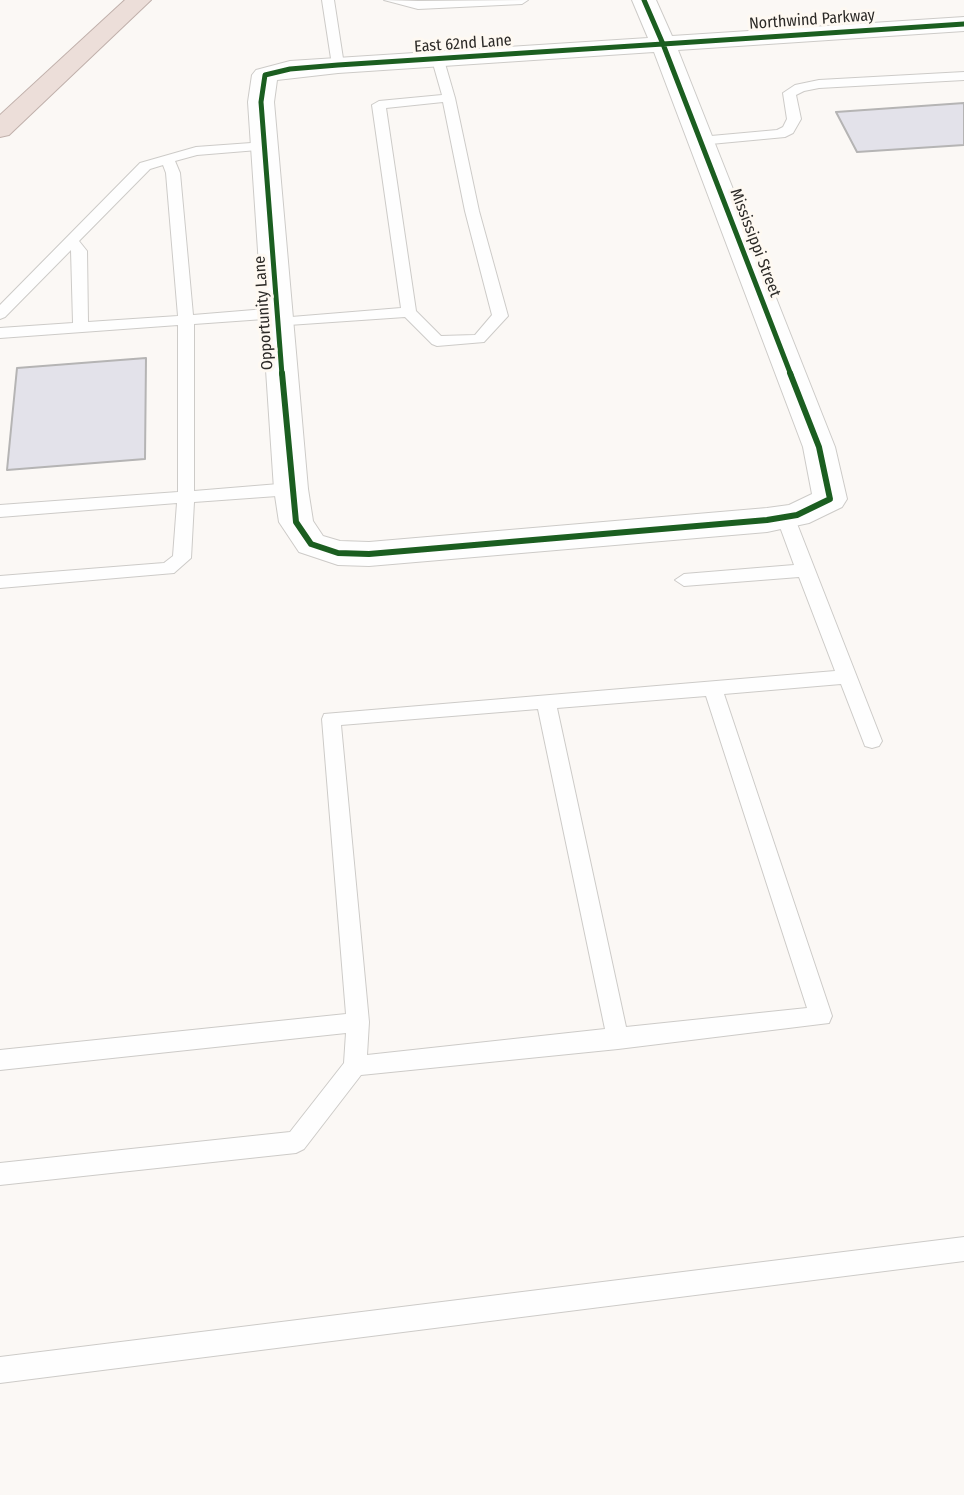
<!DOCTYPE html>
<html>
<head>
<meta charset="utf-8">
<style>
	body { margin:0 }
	canvas { display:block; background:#fbf8f5 }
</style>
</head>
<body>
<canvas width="964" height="1495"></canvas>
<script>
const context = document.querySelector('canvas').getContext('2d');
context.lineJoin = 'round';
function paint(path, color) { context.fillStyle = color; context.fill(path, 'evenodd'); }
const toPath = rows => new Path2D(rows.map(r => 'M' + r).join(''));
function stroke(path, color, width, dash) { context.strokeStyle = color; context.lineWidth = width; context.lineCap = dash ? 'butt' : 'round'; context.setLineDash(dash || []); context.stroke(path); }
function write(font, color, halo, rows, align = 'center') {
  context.font = font + ' "Fira Sans Condensed",sans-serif'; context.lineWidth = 6; context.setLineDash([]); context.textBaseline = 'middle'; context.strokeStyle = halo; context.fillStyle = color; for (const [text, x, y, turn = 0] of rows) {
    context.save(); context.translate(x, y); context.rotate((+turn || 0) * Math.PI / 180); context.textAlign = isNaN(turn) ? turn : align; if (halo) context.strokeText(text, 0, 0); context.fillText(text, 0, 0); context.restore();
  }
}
const building = toPath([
	[964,103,964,145,857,152,836,112,964,103],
	[146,358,145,459,7,470,17,368,146,358]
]);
paint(building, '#e3e2ea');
stroke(building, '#b5b4b4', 2);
const service = toPath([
	[322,0,334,0,344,65,342,68,334,68,332,65,322,0],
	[384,0,418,1,528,0,522,4,418,9,384,0],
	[438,56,444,60,455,98,479,211,508,316,484,342,437,346,432,344,405,317,274,326,271,323,279,318,401,308,372,105,379,101,442,95,432,60,438,56],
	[443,102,465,211,492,315,475,335,441,336,416,311,386,108,443,102],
	[964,72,964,80,819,88,804,91,796,95,801,119,793,133,785,137,700,145,693,141,700,137,777,130,783,127,787,119,783,93,795,85,819,80,964,72],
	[265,142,270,143,270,149,197,155,175,161,180,173,193,315,278,308,286,313,278,318,194,324,194,491,291,483,299,489,291,495,194,502,191,558,174,573,0,588,0,576,164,563,173,556,177,503,0,517,0,505,178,492,178,325,0,338,0,328,73,323,71,250,5,317,0,319,0,305,140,163,196,147,265,142],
	[163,165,166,173,178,316,88,322,87,251,79,241,150,169,163,165],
	[785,510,794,516,882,741,879,746,872,748,865,746,841,684,724,694,832,1016,829,1023,618,1049,361,1075,304,1149,296,1153,0,1185,0,1163,290,1132,344,1063,346,1033,0,1070,0,1050,346,1014,322,719,324,714,835,671,799,577,684,586,675,580,684,574,794,565,776,516,785,510],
	[706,696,807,1008,626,1027,557,708,706,696],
	[538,709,605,1029,367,1055,369,1022,341,725,538,709],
	[964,1237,964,1261,0,1383,0,1357,964,1237]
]);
const minor = toPath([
	[632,0,656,0,672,36,964,17,964,31,678,50,835,447,847,499,842,507,809,523,767,532,369,566,338,565,299,552,279,522,274,489,248,102,252,75,256,70,290,61,648,38,632,0],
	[654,52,803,447,812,494,789,505,767,508,369,542,340,541,323,536,313,521,308,489,274,102,277,80,338,73,654,52]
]);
const motorway = toPath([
	[125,0,151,0,9,135,0,137,0,115,125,0]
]);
stroke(service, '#cdcbc8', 2);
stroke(minor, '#cdcbc8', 2);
stroke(motorway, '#c0b0ab', 2);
paint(service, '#fefefe');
paint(minor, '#fefefe');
paint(motorway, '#ecded9');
stroke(toPath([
	[644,0,663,44],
	[663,44,791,375],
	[663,44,964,24],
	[282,375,261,102,265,75,290,69,338,65,663,44]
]), '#1b5e20', 5);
stroke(toPath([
	[282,373,296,522,311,544,338,553,369,554,767,520,797,515,830,499,819,447,790,373]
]), '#1b5e20', 6);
write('16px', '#2c2a27', '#fef9f2', [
	["Northwind Parkway",812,20,-4],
	["East 62nd Lane",463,44,-4],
	["Mississippi Street",755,243,69],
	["Opportunity Lane",264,313,-94]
]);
</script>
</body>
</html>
